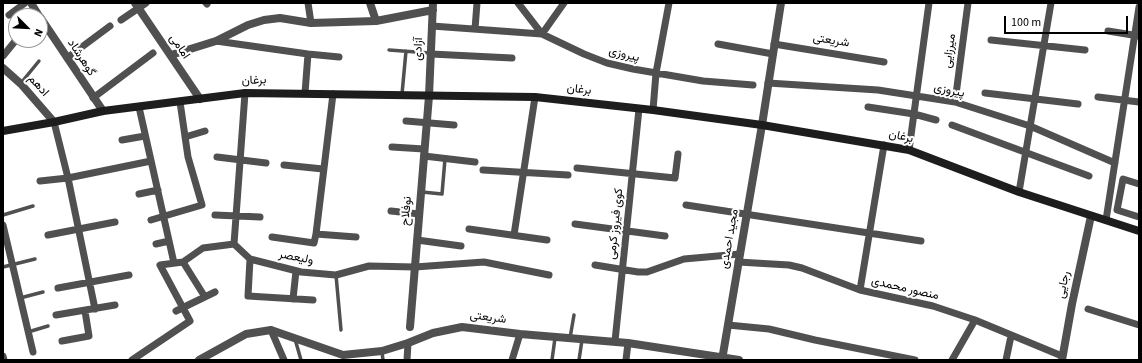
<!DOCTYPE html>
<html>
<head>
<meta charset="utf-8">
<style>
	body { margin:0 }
	#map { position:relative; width:1142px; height:363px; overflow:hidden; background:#fff; font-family:"Source Sans 3",sans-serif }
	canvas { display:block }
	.frame { position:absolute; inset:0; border:4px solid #000; pointer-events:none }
	.north { position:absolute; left:8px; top:8px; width:40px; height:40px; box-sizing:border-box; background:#fff; border:1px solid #999; border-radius:50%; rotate:114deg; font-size:11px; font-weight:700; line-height:16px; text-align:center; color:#000 }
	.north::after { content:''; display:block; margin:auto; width:14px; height:18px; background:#000; clip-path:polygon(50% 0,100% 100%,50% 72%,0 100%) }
	.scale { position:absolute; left:1004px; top:16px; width:124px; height:18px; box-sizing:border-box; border:2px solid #000; border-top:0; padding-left:5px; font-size:12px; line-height:14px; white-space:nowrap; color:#000; -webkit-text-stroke:3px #fff; paint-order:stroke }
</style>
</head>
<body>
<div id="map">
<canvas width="1142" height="363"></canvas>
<div class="frame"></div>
<div class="north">N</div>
<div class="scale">100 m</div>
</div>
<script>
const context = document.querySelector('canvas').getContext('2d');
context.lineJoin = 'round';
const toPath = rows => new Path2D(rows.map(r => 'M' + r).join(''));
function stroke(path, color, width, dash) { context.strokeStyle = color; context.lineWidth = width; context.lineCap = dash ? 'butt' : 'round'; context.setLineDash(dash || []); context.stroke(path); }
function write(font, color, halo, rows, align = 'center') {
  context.font = font + ' "Source Sans 3",Vazirmatn,sans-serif'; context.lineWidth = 4; context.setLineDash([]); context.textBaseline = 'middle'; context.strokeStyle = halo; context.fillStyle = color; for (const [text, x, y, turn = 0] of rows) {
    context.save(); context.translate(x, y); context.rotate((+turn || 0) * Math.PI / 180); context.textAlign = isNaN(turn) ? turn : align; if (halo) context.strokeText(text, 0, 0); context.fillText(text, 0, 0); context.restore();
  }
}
stroke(toPath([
	[389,50,430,53],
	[21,83,39,61],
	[402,94,406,51],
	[422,192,442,194,445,159],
	[3,215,33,206],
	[3,267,35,259],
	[336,275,341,330],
	[20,298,43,292],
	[28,332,48,326],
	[570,338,574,315],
	[295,339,301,360],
	[382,352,383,360],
	[552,360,555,338],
	[579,360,582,340]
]), '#505050', 3.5);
stroke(toPath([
	[206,3,207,4],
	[308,3,311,23],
	[518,3,542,34],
	[9,15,25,3],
	[121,20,146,3],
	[432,26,542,34,584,54,607,63,633,69,703,81,753,85],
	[475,29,477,3],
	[1108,31,1139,36],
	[542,34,564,3],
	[991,40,1085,50],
	[216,41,308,54,339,57],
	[718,44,773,54],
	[774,44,884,62],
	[431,54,512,58],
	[3,56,16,40],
	[67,58,110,26],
	[768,83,878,90,955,102,1030,126,1115,163],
	[305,93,308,54],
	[985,93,1078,104],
	[1098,97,1139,102],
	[93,98,153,53],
	[955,102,968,3],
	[139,107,174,263],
	[868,107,914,114,936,120],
	[653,110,656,73,669,3],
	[406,121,454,125],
	[54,122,68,178,95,309],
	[952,125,1089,176],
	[185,137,205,131],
	[122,140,145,136],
	[392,147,424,149],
	[909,150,929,3],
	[424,156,475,162],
	[217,157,266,163],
	[284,165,323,169],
	[577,168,675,178,678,154],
	[483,170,568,175],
	[40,181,68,178,151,161],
	[1139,184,1123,179,1117,210,1139,217],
	[1019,192,1051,3],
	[139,194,158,190],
	[686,205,921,241],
	[391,211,419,214],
	[215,215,260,217],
	[151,220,202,205,188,157,180,102],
	[1106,220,1139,7],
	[575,224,665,236],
	[3,225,33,352],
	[469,229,547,240],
	[316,234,333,94],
	[48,235,115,222],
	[514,235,535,97],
	[272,237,314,243,316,234,356,237],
	[417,240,461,246],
	[156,244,169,241],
	[234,244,245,93],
	[250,259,248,296,313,300],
	[183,262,205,297],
	[738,262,789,265,802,268,860,290,933,306,975,320,1062,356],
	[595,265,638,272,647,272,684,259,740,254],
	[58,288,129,275],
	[860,290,884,145],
	[293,299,296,271],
	[1088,309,1139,325],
	[176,311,215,292],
	[56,315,115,305],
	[728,325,769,329,815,340,915,360],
	[271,330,284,360],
	[62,341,89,336,85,311],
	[615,341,639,109],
	[3,356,4,360],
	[132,360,190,321,160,265,183,262,203,248,234,244,250,259,301,272,336,275,369,266,415,267,484,262,549,275],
	[407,360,408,343],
	[512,360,520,334],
	[626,360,628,343],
	[952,360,975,320],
	[1006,360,1011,336]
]), '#505050', 7);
stroke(toPath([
	[31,3,39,16],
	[135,3,200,99],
	[370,3,376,21],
	[40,17,103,111],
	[171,55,216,41,248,25,264,20,280,18,311,23,376,21,433,10],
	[3,68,21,84,54,122],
	[410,327,429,96,433,3],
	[199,360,246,334,271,330,343,355,382,351,408,343,433,333,462,327,520,334,628,343,739,360],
	[722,360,762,125,781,3],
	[1062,360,1072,304,1091,216]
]), '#505050', 8);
stroke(toPath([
	[3,131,54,122,103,111,245,93,535,97,653,110,762,125,909,150,1019,192,1139,231]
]), '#1d1d1d', 8);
write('12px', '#000', '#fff', [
	["شریعتی",831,41,9],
	["امامی",179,47,56],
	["آزادی",419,49,-87],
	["میرزایی",950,51,-82],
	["پیروزی",624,55,14],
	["گوهرشاد",81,58,57],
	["برغان",254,81,-2],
	["ادهم",38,86,48],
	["برغان",579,90,6],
	["پیروزی",949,91,12],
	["برغان",901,137,12],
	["نوفلاح",407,211,-85],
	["کوی فیروز کرمی",616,224,-84],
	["مجید احمدی",730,239,-80],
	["ولیعصر",296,258,11],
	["رجایی",1064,285,-78],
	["منصور محمدی",905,289,13],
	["شریعتی",488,318,7]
]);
</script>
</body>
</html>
